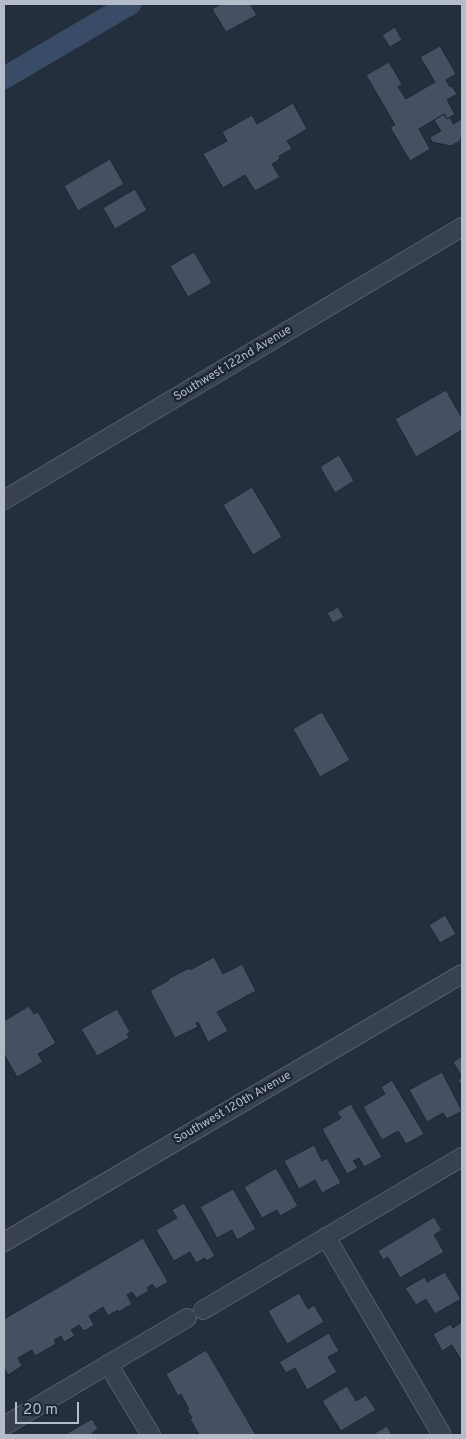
<!DOCTYPE html>
<html>
<head>
<meta charset="utf-8">
<style>
	body { margin:0 }
	#map { position:relative; width:466px; height:1439px; overflow:hidden; background:#242f3e; font-family:Overpass,sans-serif }
	canvas { display:block }
	.frame { position:absolute; inset:0; border:5px solid #b4bcc9; pointer-events:none }
	.scale { position:absolute; left:15px; top:1402px; width:64px; height:22px; box-sizing:border-box; border:2px solid #b4bcc9; border-top:0; padding-left:6px; font-size:15px; line-height:18px; white-space:nowrap; color:#b4bcc9; -webkit-text-stroke:4px #1d2633; paint-order:stroke }
</style>
</head>
<body>
<div id="map">
<canvas width="466" height="1439"></canvas>
<div class="frame"></div>
<div class="scale">20 m</div>
</div>
<script>
const context = document.querySelector('canvas').getContext('2d');
context.lineJoin = 'round';
const toPath = rows => new Path2D(rows.map(r => 'M' + r).join(''));
function stroke(path, color, width, dash) { context.strokeStyle = color; context.lineWidth = width; context.lineCap = dash ? 'butt' : 'round'; context.setLineDash(dash || []); context.stroke(path); }
function paint(path, color) { context.fillStyle = color; context.fill(path, 'evenodd'); }
function write(font, color, halo, rows, align = 'center') {
  context.font = font + ' Overpass,sans-serif'; context.lineWidth = 5; context.setLineDash([]); context.textBaseline = 'middle'; context.strokeStyle = halo; context.fillStyle = color; for (const [text, x, y, turn = 0] of rows) {
    context.save(); context.translate(x, y); context.rotate((+turn || 0) * Math.PI / 180); context.textAlign = isNaN(turn) ? turn : align; if (halo) context.strokeText(text, 0, 0); context.fillText(text, 0, 0); context.restore();
  }
}
stroke(toPath([
	[4,78,130,4]
]), '#394c67', 22);
const building = toPath([
	[221,4,250,4,257,15,226,32,212,9,221,4],
	[395,27,402,40,390,47,382,35,395,27],
	[440,46,456,74,446,80,450,87,452,86,457,94,447,100,455,114,447,119,444,114,419,129,430,149,410,161,390,127,395,125,366,75,389,62,402,84,398,87,406,99,435,82,420,57,440,46],
	[293,103,307,129,287,141,292,149,279,156,280,159,272,164,280,177,255,191,245,175,223,188,203,154,227,141,222,132,252,115,257,124,293,103],
	[444,114,447,119,450,117,453,124,462,119,462,134,460,141,451,146,432,142,430,137,441,131,434,120,444,114],
	[110,159,124,184,78,211,64,186,110,159],
	[135,189,147,210,115,229,103,208,135,189],
	[194,252,212,283,188,297,170,266,194,252],
	[446,390,462,418,462,430,416,457,395,419,446,390],
	[339,455,354,481,335,493,320,467,339,455],
	[252,487,282,537,253,555,223,505,252,487],
	[338,607,344,617,333,623,327,613,338,607],
	[322,712,350,760,320,777,293,729,322,712],
	[445,915,456,934,440,943,429,925,445,915],
	[214,957,223,974,242,964,256,991,217,1012,228,1031,208,1042,198,1022,196,1023,198,1027,175,1038,150,991,169,980,168,979,189,968,190,970,214,957],
	[29,1006,34,1014,38,1012,56,1043,38,1054,43,1062,17,1077,4,1054,4,1021,29,1006],
	[117,1009,130,1032,127,1034,129,1038,97,1056,81,1029,117,1009],
	[462,1056,462,1087,458,1080,462,1077,453,1062,462,1056],
	[442,1072,462,1111,447,1119,443,1113,427,1122,409,1090,442,1072],
	[392,1080,424,1134,406,1144,398,1131,382,1140,363,1107,385,1094,381,1087,392,1080],
	[351,1104,382,1157,364,1167,359,1158,353,1161,358,1168,347,1174,322,1129,341,1118,337,1112,351,1104],
	[314,1145,322,1161,327,1158,341,1183,322,1193,315,1180,299,1189,284,1161,314,1145],
	[276,1168,298,1206,280,1216,277,1210,262,1218,244,1187,276,1168],
	[233,1189,256,1229,237,1240,232,1230,217,1238,200,1207,233,1189],
	[184,1203,215,1256,206,1261,205,1258,196,1263,190,1252,174,1261,156,1230,177,1218,172,1210,184,1203],
	[434,1217,442,1230,434,1235,444,1252,400,1278,388,1257,383,1260,378,1251,434,1217],
	[143,1238,168,1282,156,1289,152,1284,147,1288,149,1291,136,1298,132,1292,127,1295,132,1304,119,1312,118,1310,108,1316,103,1307,89,1316,94,1325,84,1331,79,1325,71,1330,75,1336,64,1342,61,1336,54,1340,56,1344,35,1356,32,1350,18,1358,22,1366,8,1375,4,1368,4,1319,143,1238],
	[445,1272,461,1299,435,1314,426,1299,416,1305,405,1288,425,1277,427,1282,445,1272],
	[299,1293,308,1309,314,1305,324,1322,287,1344,268,1311,299,1293],
	[462,1322,462,1360,461,1360,452,1345,442,1351,433,1334,451,1324,453,1328,462,1322],
	[329,1333,339,1351,328,1357,337,1372,307,1390,295,1368,286,1373,279,1362,329,1333],
	[206,1350,256,1435,199,1435,190,1419,192,1418,187,1410,189,1409,181,1394,178,1396,166,1374,206,1350],
	[347,1386,356,1401,366,1395,376,1410,341,1431,322,1401,347,1386],
	[92,1419,98,1429,92,1433,93,1435,64,1435,92,1419],
	[387,1426,392,1435,372,1435,387,1426]
]);
paint(building, '#455162');
stroke(building, '#1f2835', 1);
const street = toPath([
	[4,500,462,227],
	[326,1237,442,1435],
	[4,1242,462,974],
	[203,1310,462,1157],
	[108,1364,151,1435],
	[4,1426,187,1318]
]);
stroke(street, '#565f6c', 20);
stroke(street, '#38414e', 18);
write('12px', '#b4bcc9', '#1d2633', [
	["Southwest 122nd Avenue",233,364,-31],
	["Southwest 120th Avenue",233,1108,-30]
]);
</script>
</body>
</html>
